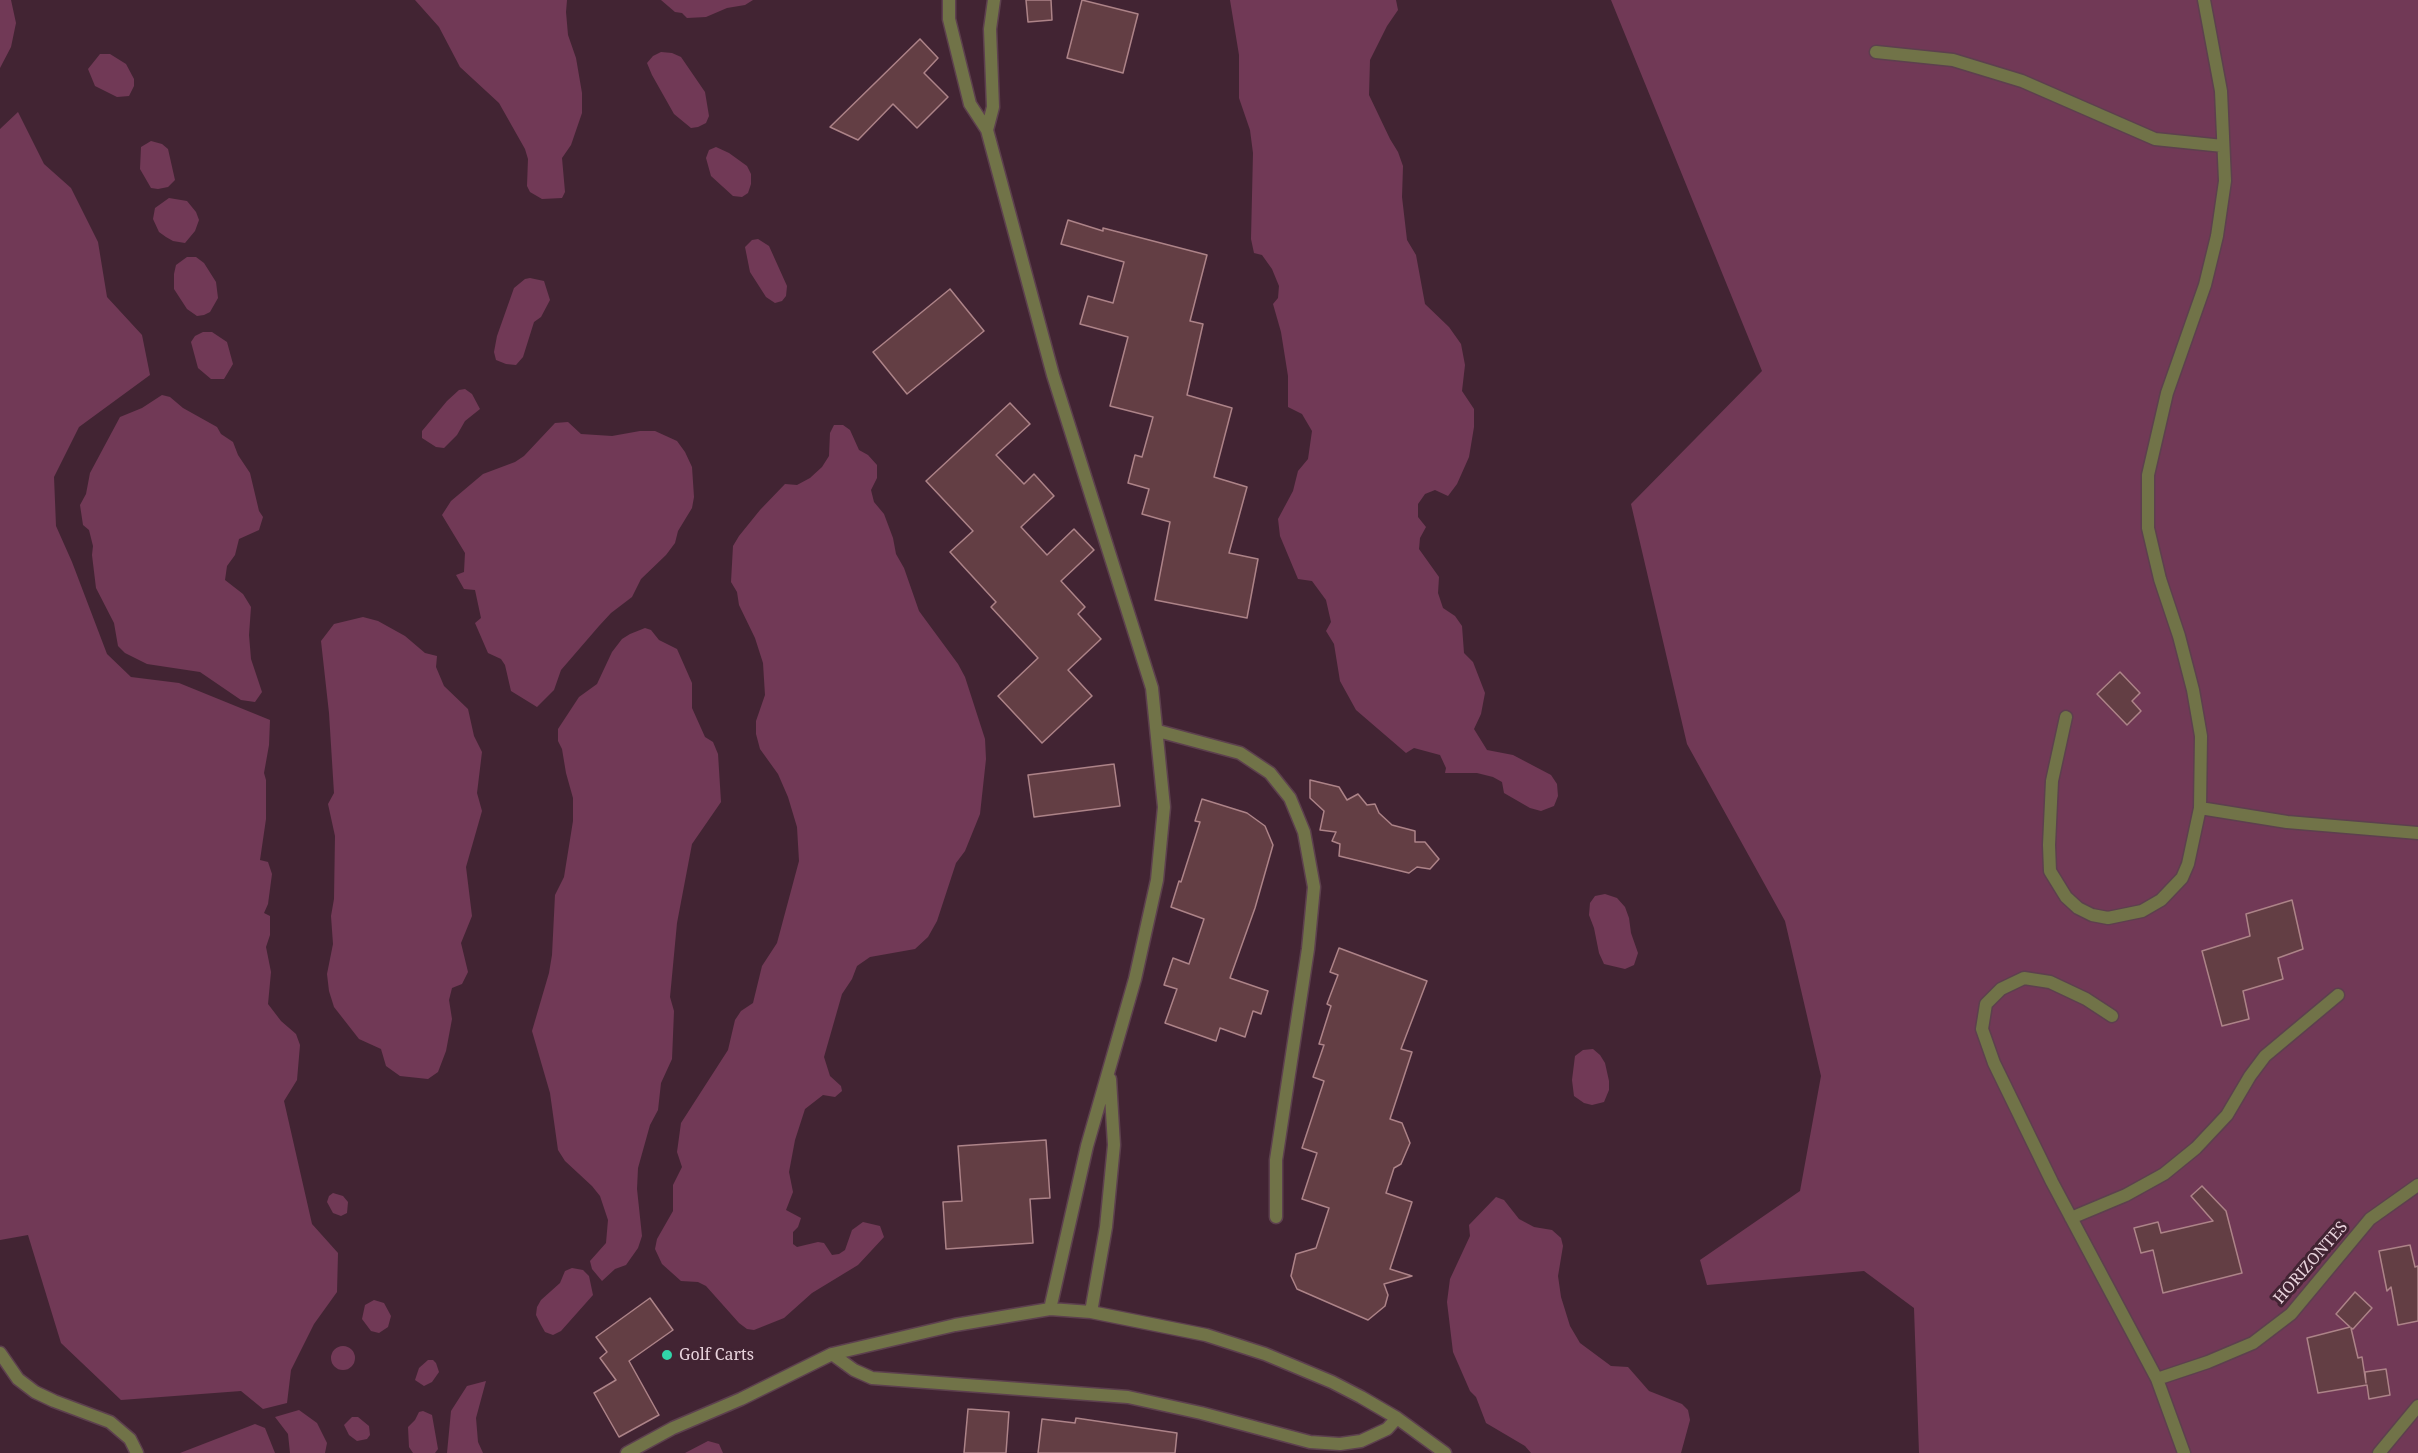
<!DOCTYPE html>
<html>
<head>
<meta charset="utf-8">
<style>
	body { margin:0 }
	canvas { display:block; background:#422433 }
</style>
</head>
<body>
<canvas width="2418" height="1453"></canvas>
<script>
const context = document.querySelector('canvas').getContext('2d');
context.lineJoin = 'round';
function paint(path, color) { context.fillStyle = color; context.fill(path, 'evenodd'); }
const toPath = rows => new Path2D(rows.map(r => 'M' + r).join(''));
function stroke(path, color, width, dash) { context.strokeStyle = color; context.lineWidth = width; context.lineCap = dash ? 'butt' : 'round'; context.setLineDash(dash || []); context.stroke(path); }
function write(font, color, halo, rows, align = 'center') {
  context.font = font + ' "Noto Serif",serif'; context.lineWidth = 6; context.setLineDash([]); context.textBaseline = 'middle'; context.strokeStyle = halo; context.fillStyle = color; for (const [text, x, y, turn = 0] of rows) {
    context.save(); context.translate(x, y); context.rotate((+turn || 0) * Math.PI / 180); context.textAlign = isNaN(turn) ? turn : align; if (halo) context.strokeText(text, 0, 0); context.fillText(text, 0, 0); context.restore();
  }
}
paint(toPath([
	[0,0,11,0,16,23,11,47,0,68],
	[415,0,567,0,566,12,568,35,576,58,582,93,582,113,571,145,562,158,565,192,562,198,542,199,530,192,527,186,528,159,525,149,499,103,460,67,439,27],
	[661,0,753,0,745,5,727,8,706,17,687,18,682,13,675,12],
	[1230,0,1396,0,1398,10,1387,26,1370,60,1369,95,1390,139,1398,152,1403,166,1402,197,1407,240,1416,255,1425,304,1449,327,1461,344,1465,365,1462,391,1474,409,1474,427,1469,457,1457,484,1448,496,1435,490,1425,494,1418,504,1418,517,1426,527,1420,538,1419,549,1439,577,1438,593,1443,608,1455,616,1462,626,1464,653,1473,662,1485,693,1481,714,1474,729,1487,750,1513,755,1551,775,1557,784,1558,796,1554,806,1541,811,1530,808,1504,793,1502,782,1493,777,1477,773,1445,773,1446,768,1440,755,1414,748,1406,753,1356,710,1340,681,1334,644,1326,631,1331,622,1326,600,1312,581,1298,579,1280,536,1278,519,1293,491,1298,471,1308,459,1312,431,1302,414,1288,407,1288,376,1281,332,1273,304,1278,298,1279,286,1272,269,1262,255,1254,253,1251,239,1253,153,1250,130,1239,98,1239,55],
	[1611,0,2418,0,2418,1453,1919,1453,1914,1308,1864,1271,1707,1285,1700,1260,1800,1191,1821,1076,1785,921,1687,744,1631,504,1762,371],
	[661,52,672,53,681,57,705,92,709,116,706,123,698,127,691,128,674,114,652,75,647,63,653,56],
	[100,54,110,54,126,64,134,79,134,86,129,96,117,97,95,86,88,69],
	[18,112,44,164,71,188,98,242,107,297,142,335,150,375,79,427,54,477,56,526,72,562,107,654,131,677,179,683,270,720,269,745,264,773,266,780,266,819,260,860,268,862,272,874,268,904,264,913,270,916,270,935,266,947,271,972,268,1004,281,1021,296,1034,300,1045,297,1080,284,1101,312,1224,338,1253,337,1292,314,1324,291,1370,287,1403,263,1409,241,1391,121,1400,61,1343,28,1235,0,1240,0,129],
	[151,141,162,144,168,149,175,180,168,187,158,189,151,188,140,169,141,147],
	[716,147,729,153,747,166,751,174,751,184,748,193,742,197,733,196,711,176,706,158,709,150],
	[169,198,187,201,196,212,199,220,195,231,185,243,173,241,166,237,159,232,153,219,155,208],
	[758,239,769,246,787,286,786,296,782,301,775,303,766,297,750,272,745,247,752,240],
	[187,257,196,257,204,263,216,282,218,298,210,312,204,315,197,316,187,309,174,289,174,274,176,265],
	[530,278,544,281,550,300,541,317,534,322,523,357,516,365,506,364,496,360,494,352,497,336,514,288,525,279],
	[203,332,212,332,227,342,233,364,224,379,211,379,198,368,191,342,195,336],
	[465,389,472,394,480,409,465,421,457,435,444,448,436,447,422,438,422,431,447,401,459,390],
	[162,395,170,397,183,408,217,427,221,434,233,442,238,455,250,473,259,511,263,517,259,530,239,539,235,555,227,566,225,580,243,594,251,607,249,635,251,659,262,692,255,702,241,700,200,672,147,664,125,653,118,646,114,623,96,588,92,555,93,546,89,530,83,525,80,505,86,494,90,473,120,417,142,408],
	[568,422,581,434,612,436,640,431,655,431,677,441,685,452,692,467,694,497,692,508,678,531,675,543,666,555,641,579,632,597,611,613,599,626,561,670,554,690,537,707,511,691,505,665,501,659,488,653,475,623,481,618,475,590,464,589,456,575,464,572,465,553,442,515,451,501,483,474,515,462,524,456,555,423],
	[834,425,843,425,850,430,859,450,868,455,877,465,877,478,871,490,874,502,884,514,893,538,896,554,904,568,919,611,958,664,965,677,985,739,986,759,980,814,965,851,956,863,937,921,928,937,915,949,870,957,857,966,852,979,842,994,824,1057,830,1076,841,1086,842,1091,835,1097,823,1095,805,1109,795,1140,789,1172,793,1192,786,1210,801,1218,798,1227,793,1232,793,1244,797,1247,818,1242,824,1243,832,1255,839,1254,845,1250,852,1230,863,1222,880,1226,884,1237,858,1265,812,1293,784,1318,754,1330,747,1329,739,1323,706,1286,698,1282,681,1281,662,1264,655,1249,657,1239,673,1211,673,1185,682,1167,677,1152,681,1123,728,1050,735,1020,741,1011,753,1003,762,966,777,943,799,861,797,827,788,797,778,774,760,749,756,734,756,721,765,695,763,663,755,638,739,605,737,592,731,582,733,546,739,536,760,510,785,484,797,485,810,478,822,467,829,456,830,433],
	[363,617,378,621,405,636,425,653,437,656,436,667,444,686,468,709,474,736,482,752,477,793,482,811,466,867,472,916,461,943,468,972,462,984,452,988,449,1000,452,1019,446,1051,438,1072,428,1079,400,1076,386,1066,381,1049,359,1039,334,1007,329,991,327,974,333,944,331,916,334,899,335,836,328,804,334,793,329,713,321,641,334,624],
	[645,628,651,630,659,640,677,649,692,683,692,708,705,737,713,742,718,754,721,802,692,844,677,923,670,997,674,1011,672,1059,661,1083,658,1110,650,1125,638,1168,637,1189,642,1236,638,1248,626,1265,615,1269,602,1281,592,1269,590,1261,606,1243,608,1220,600,1196,592,1186,565,1161,558,1150,550,1093,532,1031,549,973,552,955,555,895,564,877,573,821,573,798,566,773,562,749,558,741,558,729,579,697,597,684,612,652,622,639,630,634],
	[1605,894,1617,898,1625,907,1629,918,1631,933,1638,953,1634,965,1625,969,1604,964,1599,953,1594,928,1589,915,1590,903,1595,896],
	[1593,1049,1600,1055,1605,1063,1609,1081,1609,1090,1604,1102,1592,1105,1584,1103,1574,1096,1572,1080,1575,1056,1583,1050],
	[333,1193,343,1196,348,1202,347,1213,341,1216,333,1213,327,1202,329,1196],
	[1496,1197,1504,1200,1519,1219,1534,1227,1552,1230,1561,1238,1563,1246,1558,1276,1561,1297,1570,1326,1580,1343,1611,1366,1628,1367,1649,1391,1682,1404,1688,1410,1690,1420,1681,1453,1531,1453,1525,1446,1486,1423,1476,1397,1470,1391,1453,1352,1447,1302,1450,1279,1470,1236,1469,1225],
	[572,1268,583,1270,589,1276,593,1295,561,1331,553,1335,545,1332,541,1325,536,1315,537,1307,541,1300,560,1283,565,1271],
	[374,1300,384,1303,391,1316,388,1327,379,1333,371,1331,362,1319,365,1305],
	'331 1358a12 12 0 1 1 24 0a12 12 0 1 1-24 0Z',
	[428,1360,433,1360,436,1363,439,1372,432,1382,424,1386,415,1380,419,1368],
	[486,1381,476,1418,478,1442,483,1453,447,1453,451,1411,467,1386],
	[299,1410,317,1423,327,1443,325,1453,290,1453,288,1434,275,1417],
	[423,1411,432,1415,438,1449,435,1453,413,1453,409,1447,408,1427,415,1420,419,1412],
	[352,1417,358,1417,369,1426,370,1435,367,1439,357,1441,349,1435,344,1425],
	[255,1424,265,1428,275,1453,180,1453],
	[708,1441,719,1444,723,1453,685,1453]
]), '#713956');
const building = toPath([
	[1026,0,1051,0,1052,20,1028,22,1026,0],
	[1082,0,1138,14,1123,73,1067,58,1082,0],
	[920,39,938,58,924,73,948,97,917,128,893,104,858,140,830,127,920,39],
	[1068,220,1103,231,1103,228,1207,255,1190,321,1203,324,1187,395,1232,408,1214,477,1247,487,1229,553,1258,559,1247,618,1155,600,1170,522,1142,514,1149,489,1128,483,1135,455,1142,457,1153,417,1110,406,1128,337,1080,324,1088,296,1113,303,1124,262,1061,244,1068,220],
	[950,289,984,331,907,394,873,352,950,289],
	[1010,403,1030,424,996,455,1024,484,1034,474,1054,496,1021,527,1047,555,1074,529,1094,550,1061,581,1085,607,1078,614,1101,639,1068,670,1092,696,1042,743,998,696,1038,658,991,607,996,602,950,552,973,531,926,481,1010,403],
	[2120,672,2140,693,2132,701,2141,711,2127,725,2097,694,2120,672],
	[1114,764,1120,806,1034,817,1028,775,1114,764],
	[1310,780,1339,787,1347,800,1358,794,1367,805,1375,804,1379,813,1392,825,1415,831,1415,842,1425,842,1439,859,1430,869,1417,867,1409,873,1339,856,1340,844,1332,841,1336,832,1320,830,1324,811,1310,798,1310,780],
	[1202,799,1247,813,1265,826,1273,845,1255,908,1230,978,1268,991,1261,1014,1253,1011,1245,1037,1220,1028,1216,1041,1165,1023,1177,989,1164,985,1173,958,1189,964,1204,919,1171,907,1179,881,1181,882,1200,822,1195,821,1202,799],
	[2292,900,2303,949,2278,958,2283,979,2243,991,2249,1019,2222,1026,2202,951,2250,936,2246,914,2292,900],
	[1339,948,1427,981,1401,1049,1412,1052,1390,1119,1402,1123,1410,1143,1401,1164,1394,1168,1386,1193,1412,1202,1390,1269,1412,1276,1384,1284,1388,1295,1385,1306,1368,1320,1297,1289,1291,1276,1296,1254,1316,1248,1329,1208,1302,1199,1317,1153,1302,1148,1324,1081,1313,1077,1324,1045,1319,1044,1331,1006,1327,1004,1338,975,1330,972,1339,948],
	[1046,1140,1050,1198,1030,1199,1033,1243,946,1249,943,1202,962,1201,958,1146,1046,1140],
	[2202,1186,2226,1211,2242,1273,2163,1293,2153,1250,2141,1253,2134,1228,2158,1222,2161,1233,2213,1221,2191,1196,2202,1186],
	[2410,1245,2415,1267,2418,1266,2418,1321,2398,1325,2391,1287,2387,1291,2379,1251,2410,1245],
	[2355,1292,2372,1308,2353,1329,2351,1328,2358,1358,2362,1357,2366,1383,2365,1372,2386,1369,2390,1395,2369,1399,2367,1385,2318,1393,2307,1338,2350,1327,2336,1314,2355,1292],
	[650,1298,673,1330,629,1361,659,1415,619,1437,594,1393,616,1380,600,1358,607,1352,596,1337,650,1298],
	[968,1409,1009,1412,1006,1453,964,1453,968,1409],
	[1076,1418,1177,1433,1175,1453,1038,1453,1042,1419,1075,1423,1076,1418]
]);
paint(building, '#633e44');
stroke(building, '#ad8388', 1.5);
const street = toPath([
	[949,0,949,19,970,104,987,130,1053,375,1152,688,1164,807,1157,880,1135,979,1087,1146,1050,1309],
	[1876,52,1953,60,2022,81,2155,139,2223,146],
	[987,130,993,107,990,29,994,0],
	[2066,717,2052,781,2049,845,2050,871,2066,897,2078,908,2092,915,2108,918,2142,911,2161,900,2182,878,2188,864,2200,808,2201,736,2193,690,2179,636,2160,579,2148,528,2148,475,2167,393,2205,285,2217,236,2225,181,2221,91,2204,0],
	[1158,731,1240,753,1270,773,1290,798,1304,832,1314,887,1308,949,1276,1160,1276,1217],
	[2200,808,2287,822,2418,833],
	[2112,1016,2086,999,2050,982,2024,978,2001,989,1986,1004,1982,1029,1994,1063,2052,1182,2157,1379,2184,1453],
	[2071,1218,2126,1195,2164,1174,2196,1148,2227,1115,2250,1076,2265,1056,2338,995],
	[1091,1312,1106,1227,1114,1145,1110,1079],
	[0,1353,18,1379,35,1392,54,1401,110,1422,130,1439,137,1453],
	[832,1354,854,1370,872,1378,1128,1397,1201,1413,1310,1442,1340,1444,1361,1441,1387,1429,1397,1418],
	[2157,1379,2208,1362,2253,1343,2291,1314,2370,1219,2418,1185],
	[627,1453,673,1428,741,1399,832,1354,955,1325,1050,1309,1091,1312,1206,1335,1265,1354,1332,1382,1361,1397,1397,1418,1445,1453],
	[2379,1453,2418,1406]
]);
stroke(street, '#5d404e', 15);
stroke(street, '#717348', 12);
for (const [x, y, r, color] of [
	[667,1355,6,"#31d4a9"]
]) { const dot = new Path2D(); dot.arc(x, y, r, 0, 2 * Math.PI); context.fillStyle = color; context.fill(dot); stroke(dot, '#422433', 2); }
write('16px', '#e9d4dd', '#422433', [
	["HORIZONTES",2311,1263,-49]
]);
write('16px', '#e9d4dd', '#422433', [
	["Golf Carts",679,1355]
], 'left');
</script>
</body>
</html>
